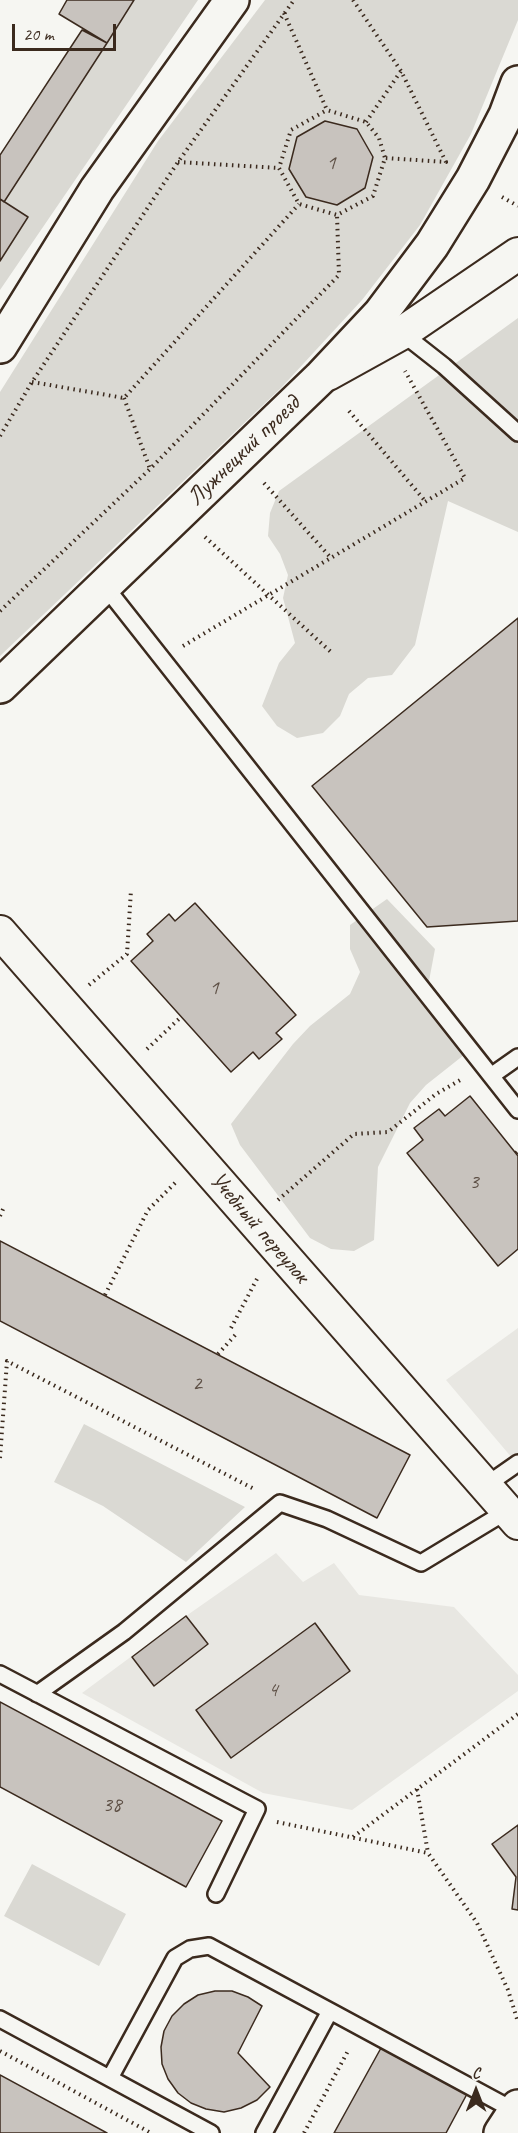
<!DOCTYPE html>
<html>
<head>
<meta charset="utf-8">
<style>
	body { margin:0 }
	#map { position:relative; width:518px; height:2133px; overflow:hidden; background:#f6f6f2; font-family:Caveat,sans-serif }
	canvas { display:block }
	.north { position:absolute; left:446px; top:2061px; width:60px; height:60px; -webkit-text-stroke:4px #f6f6f2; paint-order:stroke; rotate:0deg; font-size:16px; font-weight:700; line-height:24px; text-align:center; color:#3b2a1e }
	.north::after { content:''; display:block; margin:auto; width:21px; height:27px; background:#3b2a1e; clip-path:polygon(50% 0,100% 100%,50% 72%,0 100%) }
	.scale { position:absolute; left:12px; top:24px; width:104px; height:27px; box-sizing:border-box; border:3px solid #3b2a1e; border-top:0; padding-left:8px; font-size:18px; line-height:21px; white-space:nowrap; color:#3b2a1e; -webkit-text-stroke:4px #f6f6f2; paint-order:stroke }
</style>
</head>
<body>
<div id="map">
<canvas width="518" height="2133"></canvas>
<div class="north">С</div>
<div class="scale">20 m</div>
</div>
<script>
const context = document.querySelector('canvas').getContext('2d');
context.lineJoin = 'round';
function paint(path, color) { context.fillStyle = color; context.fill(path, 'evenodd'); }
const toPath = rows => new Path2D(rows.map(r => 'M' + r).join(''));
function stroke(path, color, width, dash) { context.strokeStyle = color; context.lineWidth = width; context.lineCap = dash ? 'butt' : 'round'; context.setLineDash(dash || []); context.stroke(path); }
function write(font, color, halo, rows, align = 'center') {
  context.font = font + ' Caveat,sans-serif'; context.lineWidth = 4.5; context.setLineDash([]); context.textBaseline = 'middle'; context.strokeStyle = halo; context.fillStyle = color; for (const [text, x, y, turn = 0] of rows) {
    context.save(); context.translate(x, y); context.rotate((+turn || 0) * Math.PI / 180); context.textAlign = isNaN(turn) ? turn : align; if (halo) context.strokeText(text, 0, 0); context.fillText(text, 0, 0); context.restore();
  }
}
paint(toPath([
	[518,1328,518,1465,446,1380],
	[276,1553,303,1582,334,1563,359,1595,454,1607,518,1675,518,1691,352,1810,263,1793,82,1693,186,1616]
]), '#e8e7e2');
paint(toPath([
	[134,0,198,0,0,290,0,261,28,217,4,202],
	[265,0,518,0,518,20,471,134,420,225,362,300,281,388,0,656,0,392,158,141],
	[518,318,518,532,448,501,415,645,392,675,368,678,349,694,340,716,323,733,297,738,277,726,262,706,279,663,295,643,283,598,288,575,280,554,268,536,270,513,279,491],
	[387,899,435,949,429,981,474,1047,426,1085,410,1103,378,1167,374,1240,354,1251,331,1249,310,1238,240,1145,231,1124,293,1044,310,1026,350,994,360,972,350,949,350,925],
	[84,1424,245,1507,186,1562,103,1506,54,1482],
	[32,1864,126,1914,99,1966,4,1916]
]), '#dad9d3');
const building = toPath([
	[67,0,134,0,107,43,59,14,67,0],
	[82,30,107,43,4,202,0,199,0,155,82,30],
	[325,121,357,129,373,157,365,188,337,205,306,197,289,169,297,137,325,121],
	[0,199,28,217,0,261,0,199],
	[518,618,518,921,427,927,312,786,518,618],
	[195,903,296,1015,276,1033,282,1039,259,1059,253,1052,231,1072,131,961,153,941,147,934,169,914,175,921,195,903],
	[470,1096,518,1156,518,1249,498,1266,407,1153,423,1140,414,1128,439,1109,445,1116,470,1096],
	[0,1241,410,1455,377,1518,0,1321,0,1241],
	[186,1616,208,1644,154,1686,132,1657,186,1616],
	[315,1623,350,1671,231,1758,196,1710,315,1623],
	[0,1702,222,1821,186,1887,0,1787,0,1702],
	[518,1825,518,1910,512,1909,516,1877,492,1844,518,1825],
	[215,1991,232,1991,248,1997,262,2006,238,2053,270,2087,257,2100,241,2108,224,2112,206,2109,191,2103,178,2093,168,2079,162,2064,161,2047,164,2031,172,2016,184,2004,198,1995,215,1991],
	[381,2048,467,2094,446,2133,334,2133,381,2048],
	[0,2075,107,2133,0,2133,0,2075]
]);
paint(building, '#c8c3be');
stroke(building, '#3b2a1e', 1.5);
const service = toPath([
	[402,333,444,366,518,433],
	[104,585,518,1110],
	[491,1076,518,1057],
	[485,1486,518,1463],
	[0,1674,257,1809,216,1894],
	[37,1694,124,1632,280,1503,327,1519,421,1563,507,1511],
	[0,2019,211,2133],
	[110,2078,175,1958,190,1949,209,1946,330,2011],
	[264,2133,330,2011,515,2111]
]);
const minor = toPath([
	[328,374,402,333,518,254],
	[0,932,518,1523]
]);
const tertiary = toPath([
	[501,2133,518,2107]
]);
const secondary = toPath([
	[0,346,97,189,232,0],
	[0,686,320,378,381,313,432,245,473,179,506,115,518,83]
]);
stroke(service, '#3b2a1e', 20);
stroke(minor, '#3b2a1e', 36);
stroke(tertiary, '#3b2a1e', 38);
stroke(secondary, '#3b2a1e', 38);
stroke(toPath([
	[353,0,401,71,446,162,385,158],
	[284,13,327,110,366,122,379,138,385,158,373,196,337,215,299,204,279,168,291,130,327,110],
	[366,122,401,71],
	[178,162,279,168],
	[502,197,518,206],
	[32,382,124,398,299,204],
	[124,398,150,469],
	[349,411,426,502],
	[0,436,32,382,178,162,294,0],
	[264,483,331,558],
	[205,537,332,653],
	[0,611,150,469,339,275,337,215],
	[183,646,465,478,405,371],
	[89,985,127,954,131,890],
	[147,1049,181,1017],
	[516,1153,518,1151],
	[278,1200,354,1134,388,1132,436,1094,462,1079],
	[0,1216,4,1207],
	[105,1295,148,1210,176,1182],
	[231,1328,258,1277],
	[218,1354,238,1332],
	[0,1458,7,1361,256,1490],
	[417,1789,428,1853],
	[277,1822,428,1853,477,1923,508,1990,518,2022],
	[353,1837,518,1714],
	[0,2051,151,2133],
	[304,2133,349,2049]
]), '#3b2a1e', 4, [1.5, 4.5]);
stroke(service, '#f6f6f2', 15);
stroke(minor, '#f6f6f2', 32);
stroke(tertiary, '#f6f6f2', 33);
stroke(secondary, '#f6f6f2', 33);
write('21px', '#5e5046', null, [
	["1",331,163],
	["1",214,988],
	["3",474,1182],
	["2",197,1384],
	["4",273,1690],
	["38",112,1805]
]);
write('24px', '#3b2a1e', '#f6f6f2', [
	["Лужнецкий проезд",244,451,-44],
	["Учебный переулок",259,1228,49]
]);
</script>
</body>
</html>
